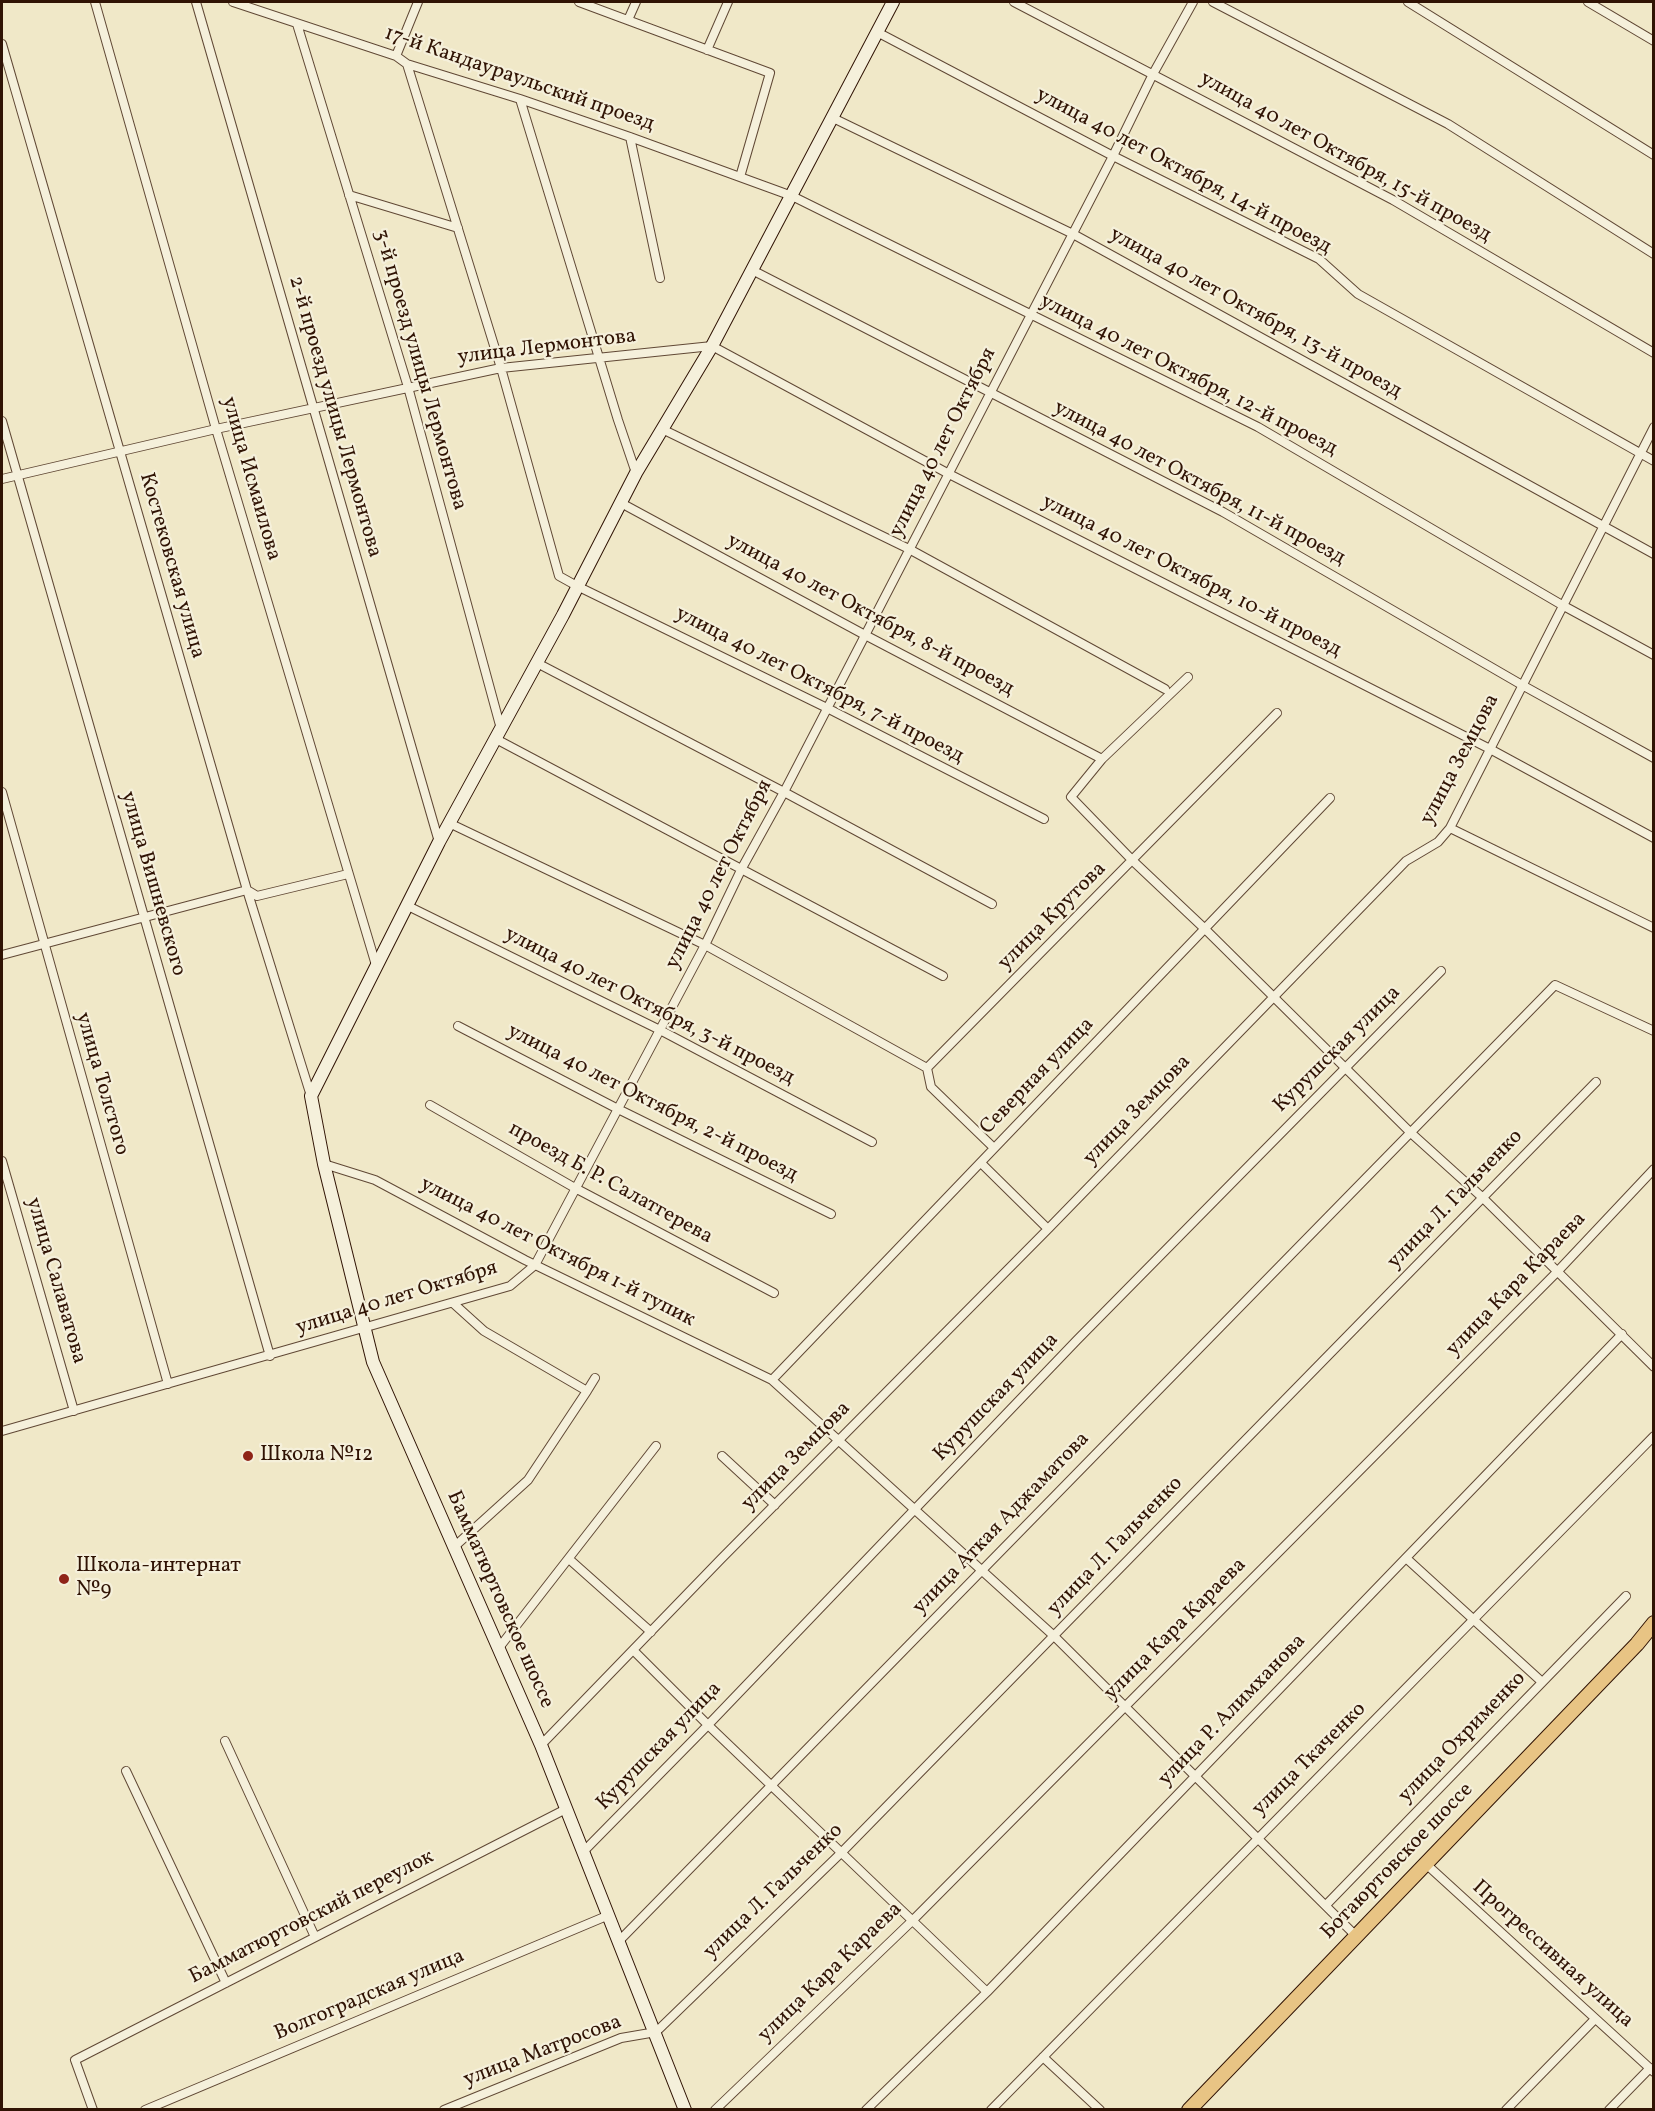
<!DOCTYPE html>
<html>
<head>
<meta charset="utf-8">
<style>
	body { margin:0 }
	#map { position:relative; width:1655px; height:2111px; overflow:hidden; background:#f0e8c8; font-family:Vollkorn,serif }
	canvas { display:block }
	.frame { position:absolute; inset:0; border:3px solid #301304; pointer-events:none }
</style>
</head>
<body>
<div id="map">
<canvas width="1655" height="2111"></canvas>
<div class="frame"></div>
</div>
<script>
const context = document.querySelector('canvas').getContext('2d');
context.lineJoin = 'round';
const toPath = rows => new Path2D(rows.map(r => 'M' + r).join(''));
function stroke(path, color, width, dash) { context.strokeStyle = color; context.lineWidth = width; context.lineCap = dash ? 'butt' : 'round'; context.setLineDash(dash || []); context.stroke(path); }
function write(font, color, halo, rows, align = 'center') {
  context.font = font + ' Vollkorn,serif'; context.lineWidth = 4.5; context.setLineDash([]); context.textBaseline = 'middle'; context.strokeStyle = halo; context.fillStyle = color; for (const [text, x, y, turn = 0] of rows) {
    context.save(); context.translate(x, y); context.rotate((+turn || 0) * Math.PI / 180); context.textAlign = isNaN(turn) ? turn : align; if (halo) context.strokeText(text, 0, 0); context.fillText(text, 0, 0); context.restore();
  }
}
const street = toPath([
	[95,2,216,429,376,965],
	[196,2,439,842],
	[233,2,396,56,407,64,520,99,630,137,792,196,1258,427,1562,605,1654,655],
	[579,2,770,73,740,177],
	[1014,2,1393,200,1654,353],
	[1213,2,1448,124,1654,254],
	[1408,2,1654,155],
	[1588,2,1654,41],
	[628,20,636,2],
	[297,24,408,387,501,729],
	[877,32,1113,156,1319,259,1358,294,1654,461],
	[2,44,247,890,311,1096],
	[707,50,728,2],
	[396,56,418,2],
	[407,64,501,368,559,576,577,586,827,708,1044,819],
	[520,99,618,420,636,473],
	[833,118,1073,234,1654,554],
	[630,137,660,278],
	[349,195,458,228],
	[752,270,1223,512,1522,685,1654,758],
	[2,421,270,1356],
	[662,429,909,549,1165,689],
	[2,479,216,429,501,368,712,346,949,474,1490,749,1654,838],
	[621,503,865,635,1102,759],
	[537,663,784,792,992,904],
	[1188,677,1102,759,1071,797,1133,861,1205,929,1411,1133,1483,1198,1654,1367],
	[496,739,943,976],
	[2,792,168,1384],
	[449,823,705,945,927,1068],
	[1450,828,1654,928],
	[408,906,660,1030,872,1142],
	[2,955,247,890,257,896,348,874],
	[458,1026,618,1109,831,1214],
	[430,1105,575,1188,774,1293],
	[994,1148,931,1087,927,1068,1277,713],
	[2,1161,74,1411],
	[981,1163,1048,1229],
	[324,1164,375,1180,525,1260,772,1380,1054,1636,1356,1936],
	[453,1303,484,1331,587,1391,595,1378],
	[772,1380,1330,798],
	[2,1431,510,1286,535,1265,705,945,742,868,784,792,1113,156,1153,74,1193,2],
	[722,1456,775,1505],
	[454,1547,528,1480,587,1391],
	[1406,1558,1542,1682],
	[569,1559,651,1632],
	[498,1649,656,1446],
	[633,1650,708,1725,987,1992],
	[225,1741,315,1937],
	[541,1745,721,1559,1048,1229,1406,861,1438,842,1450,828,1654,427],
	[126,1771,226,1983],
	[583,1852,708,1725,1077,1340,1441,971],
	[1426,1864,1654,2072],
	[1326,1905,1626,1596],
	[619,1941,1555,985,1654,1031],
	[1043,2057,1100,2110],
	[93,2110,75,2060,566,1809],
	[145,2110,609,1915],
	[444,2110,621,2038,656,2032,841,1853,1596,1082],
	[715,2110,912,1921,1557,1272,1654,1169],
	[866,2110,987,1992,1622,1334],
	[991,2110,1654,1436],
	[1506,2110,1595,2019],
	[1609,2110,1650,2068]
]);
const secondary = toPath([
	[685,2110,541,1745,373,1362,324,1164,311,1096,439,842,563,615,636,473,712,346,893,2]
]);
const primary = toPath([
	[1189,2110,1637,1644,1654,1623]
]);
stroke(street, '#604835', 10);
stroke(secondary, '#301304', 14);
stroke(primary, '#301304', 16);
stroke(street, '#f5f0db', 8);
stroke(secondary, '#f5f0db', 12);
stroke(primary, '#e8c484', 14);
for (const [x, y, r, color] of [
	[248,1456,6,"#8f2418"],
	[64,1579,6,"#8f2418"]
]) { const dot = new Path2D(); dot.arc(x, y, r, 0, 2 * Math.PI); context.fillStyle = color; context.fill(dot); stroke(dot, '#f5f0db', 2); }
write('21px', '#301304', '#f5f0db', [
	["17-й Кандаураульский проезд",519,80,19],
	["улица 40 лет Октября, 15-й проезд",1345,158,29],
	["улица 40 лет Октября, 14-й проезд",1183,172,28],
	["улица 40 лет Октября, 13-й проезд",1255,314,29],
	["улица Лермонтова",547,348,-7],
	["3-й проезд улицы Лермонтова",419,370,74],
	["улица 40 лет Октября, 12-й проезд",1188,376,27],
	["2-й проезд улицы Лермонтова",334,417,74],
	["улица 40 лет Октября",944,443,-63],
	["улица Исмаилова",250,479,74],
	["улица 40 лет Октября, 11-й проезд",1199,484,28],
	["Костековская улица",171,566,74],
	["улица 40 лет Октября, 10-й проезд",1191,577,27],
	["улица 40 лет Октября, 8-й проезд",870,616,28],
	["улица 40 лет Октября, 7-й проезд",819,686,27],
	["улица Земцова",1461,760,-62],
	["улица 40 лет Октября",720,875,-63],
	["улица Вишневского",152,884,74],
	["улица Крутова",1053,917,-45],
	["улица 40 лет Октября, 3-й проезд",649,1007,27],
	["Курушская улица",1338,1050,-45],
	["Северная улица",1038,1077,-46],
	["улица Толстого",101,1084,74],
	["улица 40 лет Октября, 2-й проезд",652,1104,27],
	["улица Земцова",1138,1111,-46],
	["проезд Б. Р. Салатгерева",610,1184,29],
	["улица Л. Гальченко",1456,1200,-46],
	["улица 40 лет Октября 1-й тупик",557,1253,27],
	["улица Салаватова",55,1281,74],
	["улица Кара Караева",1517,1285,-46],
	["улица 40 лет Октября",397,1299,-17],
	["Курушская улица",997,1398,-46],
	["улица Земцова",797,1457,-45],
	["улица Аткая Аджаматова",1002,1524,-46],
	["улица Л. Гальченко",1116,1547,-46],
	["Бамматюртовское шоссе",499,1600,66],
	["улица Кара Караева",1176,1630,-45],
	["улица Р. Алимханова",1233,1711,-46],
	["улица Охрименко",1463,1738,-46],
	["Курушская улица",660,1747,-46],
	["улица Ткаченко",1310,1760,-45],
	["Ботаюртовское шоссе",1398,1862,-46],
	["улица Л. Гальченко",774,1892,-44],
	["Бамматюртовский переулок",312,1918,-27],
	["Прогрессивная улица",1552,1955,42],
	["улица Кара Караева",831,1973,-44],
	["Волгоградская улица",370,1996,-23],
	["улица Матросова",543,2052,-21]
]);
write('21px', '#301304', '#f5f0db', [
	["Школа №12",260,1456],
	["Школа-интернат",76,1567],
	["№9",76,1591]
], 'left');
</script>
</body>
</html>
